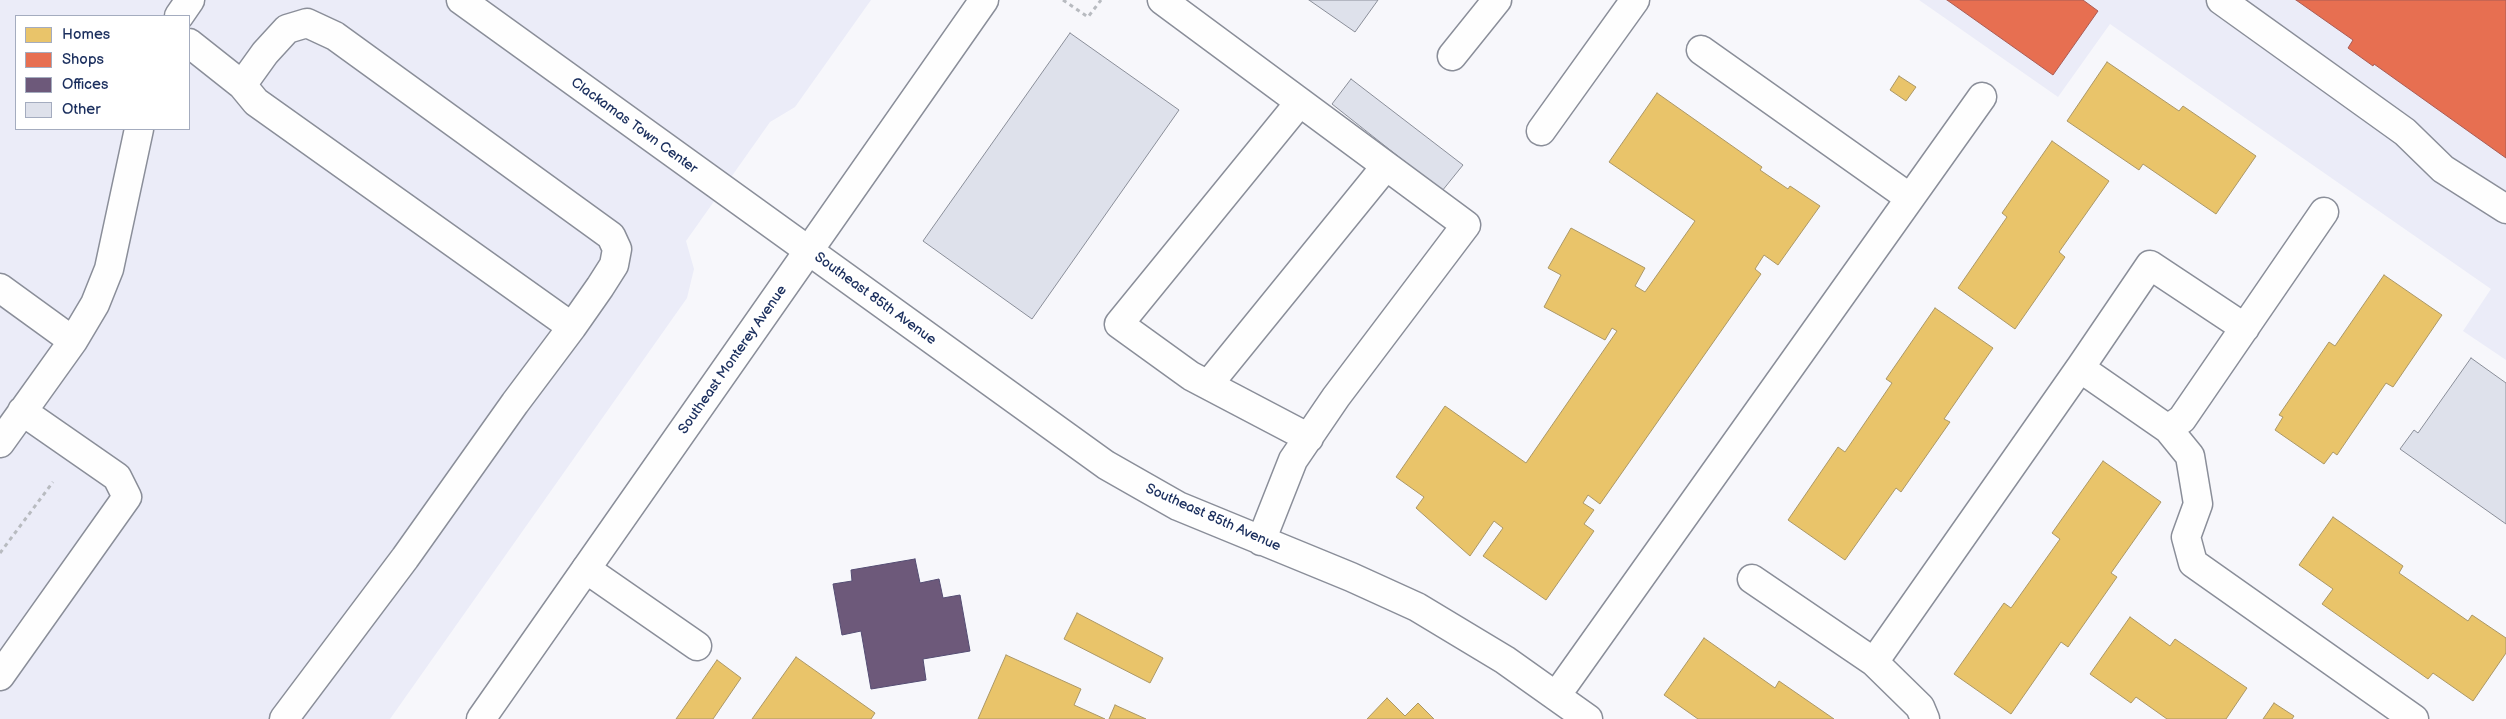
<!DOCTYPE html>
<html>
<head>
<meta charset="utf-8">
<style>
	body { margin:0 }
	#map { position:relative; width:2506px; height:719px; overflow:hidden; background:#f7f7fb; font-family:"Balsamiq Sans",sans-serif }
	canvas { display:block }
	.legend { position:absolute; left:15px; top:15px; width:175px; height:115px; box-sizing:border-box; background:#fff; border:1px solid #a4acbf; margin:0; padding:6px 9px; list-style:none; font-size:15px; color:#1b2f5e }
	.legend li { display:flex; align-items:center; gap:10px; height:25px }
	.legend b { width:25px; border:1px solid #a4acbf }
</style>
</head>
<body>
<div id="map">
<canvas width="2506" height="719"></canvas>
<ul class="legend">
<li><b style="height:14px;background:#e9c46a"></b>Homes</li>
<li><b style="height:14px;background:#e76f51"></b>Shops</li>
<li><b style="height:14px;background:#6d597a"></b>Offices</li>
<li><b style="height:14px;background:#dee1eb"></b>Other</li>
</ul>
</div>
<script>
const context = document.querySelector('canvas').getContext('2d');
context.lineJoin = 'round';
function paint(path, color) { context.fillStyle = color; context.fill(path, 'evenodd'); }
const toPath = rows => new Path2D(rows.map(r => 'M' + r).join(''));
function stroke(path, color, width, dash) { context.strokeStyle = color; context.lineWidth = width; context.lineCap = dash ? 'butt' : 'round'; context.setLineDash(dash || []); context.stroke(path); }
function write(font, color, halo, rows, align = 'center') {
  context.font = font + ' "Balsamiq Sans",sans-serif'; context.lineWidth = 5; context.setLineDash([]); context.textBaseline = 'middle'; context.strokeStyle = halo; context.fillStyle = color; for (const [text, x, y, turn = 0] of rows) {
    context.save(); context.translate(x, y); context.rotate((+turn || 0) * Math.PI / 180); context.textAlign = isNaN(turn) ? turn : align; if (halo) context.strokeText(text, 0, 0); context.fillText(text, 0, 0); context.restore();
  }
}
paint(toPath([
	[0,0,871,0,795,107,770,122,686,241,694,269,687,298,390,719,0,719],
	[16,16,189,16,189,129,16,129],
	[1919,0,2506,0,2506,360,2463,331,2491,289,2110,24,2058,97]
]), '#ebecf8');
const homes = toPath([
	[2107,62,2179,111,2183,106,2256,156,2216,214,2143,164,2139,170,2067,121,2107,62],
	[1899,76,1916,87,1906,101,1890,90,1899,76],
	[1657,93,1762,167,1760,170,1788,189,1790,186,1820,206,1778,265,1764,255,1755,269,1761,274,1600,504,1588,495,1583,503,1594,510,1584,524,1594,531,1546,600,1483,556,1503,528,1494,521,1470,556,1416,508,1424,497,1396,477,1445,406,1526,463,1617,331,1612,328,1605,340,1544,307,1561,275,1548,268,1571,228,1645,268,1635,286,1645,292,1695,221,1609,162,1657,93],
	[2052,141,2109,181,2059,252,2065,257,2015,329,1958,288,2007,217,2002,213,2052,141],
	[2384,275,2442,315,2393,387,2386,383,2337,455,2333,452,2324,464,2275,430,2283,417,2279,415,2329,342,2335,346,2384,275],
	[1935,308,1993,348,1944,419,1950,422,1901,492,1896,488,1845,560,1788,520,1838,447,1845,452,1892,383,1886,379,1935,308],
	[2103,461,2161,502,2111,573,2117,577,2068,647,2061,642,2011,714,1954,674,2004,603,2011,608,2060,539,2052,533,2103,461],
	[2333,517,2403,566,2399,573,2468,621,2472,615,2506,638,2506,653,2473,701,2433,673,2428,679,2322,604,2333,589,2299,565,2333,517],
	[1077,613,1163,658,1150,683,1064,639,1077,613],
	[2130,617,2170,646,2175,639,2247,688,2226,719,2167,719,2136,697,2131,703,2090,674,2130,617],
	[1704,638,1775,688,1779,681,1834,719,1698,719,1664,695,1704,638],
	[1006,655,1081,689,1074,705,1105,719,978,719,1006,655],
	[796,657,875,713,871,719,752,719,796,657],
	[717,660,741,678,713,719,676,719,717,660],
	[1387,698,1405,716,1418,703,1434,719,1367,719,1387,698],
	[2274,703,2294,716,2292,719,2263,719,2274,703],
	[1115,705,1146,719,1109,719,1115,705]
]);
paint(homes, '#e9c46a');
stroke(homes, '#ab9766', 1);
const shops = toPath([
	[1947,0,2083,0,2098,11,2053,75,1947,0],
	[2296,0,2506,0,2506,158,2374,64,2373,66,2348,48,2353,40,2296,0]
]);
paint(shops, '#e76f51');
stroke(shops, '#aa5c55', 1);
const offices = toPath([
	[915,559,920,583,939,579,943,598,960,595,970,651,923,659,926,680,871,689,861,631,842,635,833,584,852,581,851,570,915,559]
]);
paint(offices, '#6d597a');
stroke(offices, '#544c72', 1);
const building = toPath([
	[1309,0,1378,0,1355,32,1309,0],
	[1070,33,1179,110,1032,319,923,241,1070,33],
	[1351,79,1463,165,1442,191,1332,104,1351,79],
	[2471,358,2506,383,2506,524,2400,449,2414,430,2418,433,2471,358]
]);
paint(building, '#dee1eb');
stroke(building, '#8a8e99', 1);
const minor = toPath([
	[461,0,1106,465,1178,506,1351,577,1417,607,1505,660,1588,719],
	[1162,0,1466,225,1336,397,1293,460,1261,541],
	[2221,0,2405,132,2443,169,2506,209],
	[179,16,190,0],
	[189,43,242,85],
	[1701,50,1910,198],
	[1452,56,1497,0],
	[1300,102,1119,324,1191,376,1309,438],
	[1541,131,1635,0],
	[0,288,73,341],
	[2080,368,2150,265,2245,328],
	[1208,385,1386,166],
	[2168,429,2182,419,2324,212],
	[0,443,73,341,95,304,109,269,139,129],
	[586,569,697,646],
	[1752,579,1874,662,2080,368,2168,429,2190,456,2198,504,2186,537,2193,563,2414,719],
	[1874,662,1920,707,1925,719],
	[0,676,127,497,117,477,22,411],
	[1556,696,1982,97],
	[284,719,405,558,515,403,572,327,600,287,614,265,617,249,611,236,335,36,307,23,287,29,265,53,242,85,256,102,572,327]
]);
const major = toPath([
	[481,719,984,0]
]);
stroke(minor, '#8a8e99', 31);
stroke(major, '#8a8e99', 31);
stroke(toPath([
	[1063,0,1088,17,1101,0],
	[0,553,53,482]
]), '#b8bbc0', 3, [4, 4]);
stroke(minor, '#fefefe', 28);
stroke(major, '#fefefe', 28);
write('14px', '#1b2f5e', '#fff', [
	["Clackamas Town Center",634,126,36],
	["Southeast 85th Avenue",875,299,36],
	["Southeast Monterey Avenue",733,360,-55],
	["Southeast 85th Avenue",1213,518,24]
]);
</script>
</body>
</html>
